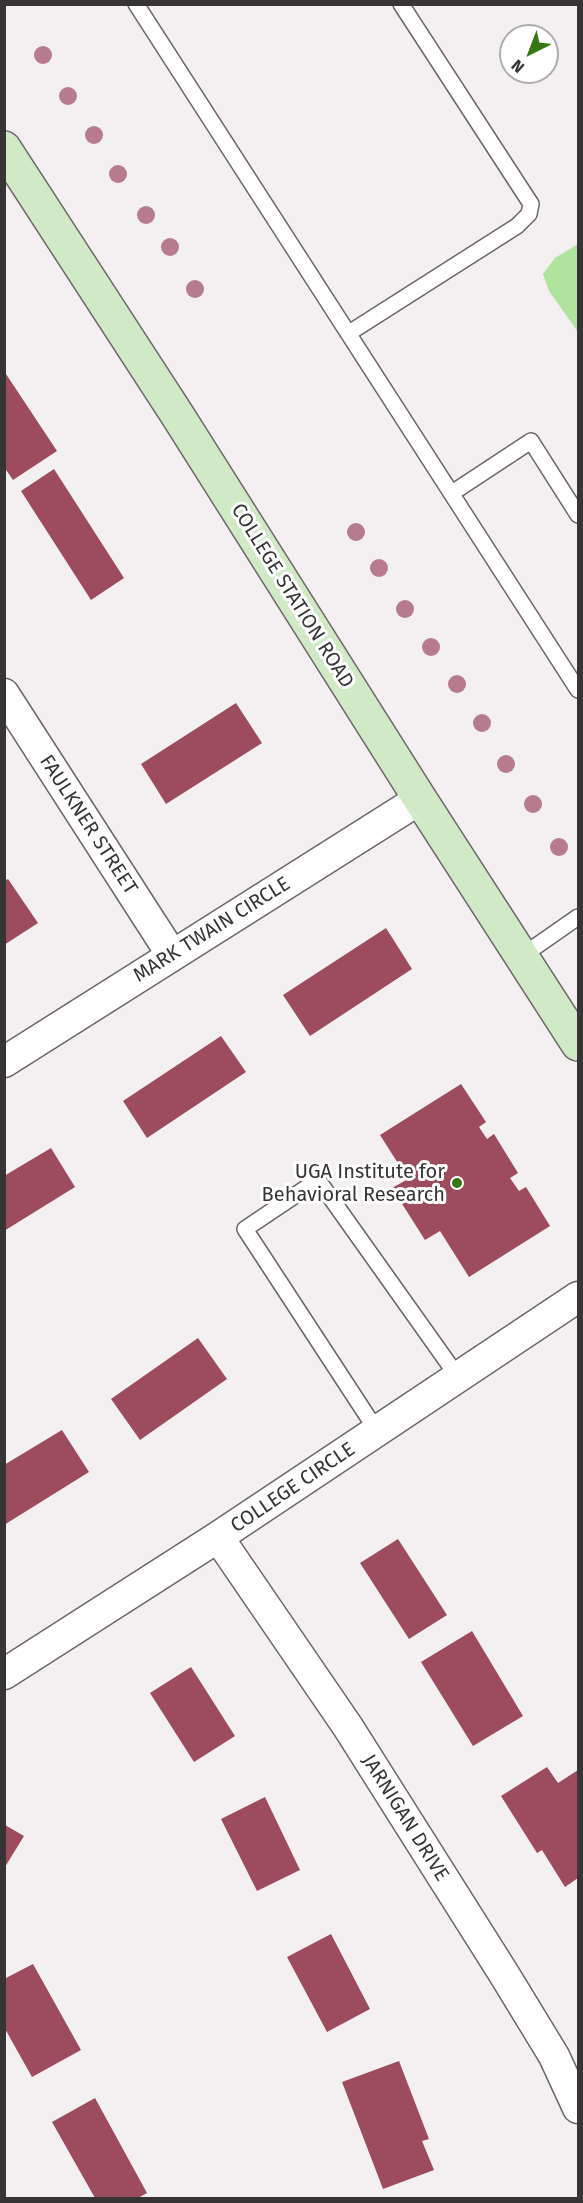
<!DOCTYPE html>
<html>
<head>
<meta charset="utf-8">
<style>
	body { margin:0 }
	#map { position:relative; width:583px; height:2203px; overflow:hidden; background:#f4eff0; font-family:"Fira Sans",sans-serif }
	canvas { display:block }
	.frame { position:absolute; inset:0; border:6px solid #363434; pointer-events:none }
	.north { position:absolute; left:499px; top:24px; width:60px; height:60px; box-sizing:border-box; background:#fff; border:2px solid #afaeae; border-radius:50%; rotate:222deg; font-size:16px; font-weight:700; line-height:24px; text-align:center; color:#363434 }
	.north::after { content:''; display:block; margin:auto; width:21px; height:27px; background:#377713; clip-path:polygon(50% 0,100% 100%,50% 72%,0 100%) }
</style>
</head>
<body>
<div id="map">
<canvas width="583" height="2203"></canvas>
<div class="frame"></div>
<div class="north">N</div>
</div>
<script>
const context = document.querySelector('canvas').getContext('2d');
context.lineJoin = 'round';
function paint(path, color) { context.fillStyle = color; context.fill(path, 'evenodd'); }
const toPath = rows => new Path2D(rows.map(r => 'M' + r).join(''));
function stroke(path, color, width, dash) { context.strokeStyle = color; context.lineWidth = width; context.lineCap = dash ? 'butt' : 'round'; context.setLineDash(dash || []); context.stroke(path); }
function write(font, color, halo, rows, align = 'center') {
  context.font = font + ' "Fira Sans",sans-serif'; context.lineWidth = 6; context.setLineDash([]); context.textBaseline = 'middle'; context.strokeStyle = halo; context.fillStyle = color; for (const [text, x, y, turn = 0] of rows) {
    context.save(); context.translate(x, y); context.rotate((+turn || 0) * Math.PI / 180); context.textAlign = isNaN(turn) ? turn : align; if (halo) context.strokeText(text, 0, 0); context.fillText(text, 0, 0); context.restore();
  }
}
paint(toPath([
	[578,244,578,332,549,291,543,274,555,258]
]), '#b0e39d');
paint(toPath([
	[4,371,57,451,13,480,4,467],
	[54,469,124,578,91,600,21,491],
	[236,703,262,743,166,804,141,764],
	[8,879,38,923,4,945,4,881],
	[386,928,412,969,310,1036,283,995],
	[221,1036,246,1072,147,1138,123,1101],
	[461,1084,486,1122,479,1127,487,1139,494,1134,518,1173,510,1178,519,1191,526,1187,550,1226,469,1277,440,1231,425,1240,392,1188,408,1179,380,1135],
	[51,1148,75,1187,4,1231,4,1176],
	[198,1338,227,1379,140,1440,111,1399],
	[62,1430,89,1472,4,1525,4,1465],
	[398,1539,447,1615,409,1639,360,1563],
	[472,1631,523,1716,473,1746,421,1662],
	[191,1667,235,1736,194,1762,150,1693],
	[547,1767,558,1783,578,1770,578,1878,565,1887,542,1850,537,1853,501,1796],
	[265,1797,300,1870,257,1891,221,1819],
	[5,1825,24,1836,5,1867],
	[331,1934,370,2009,327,2032,287,1957],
	[33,1964,81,2050,32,2077,4,2027,4,1979],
	[399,2061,429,2139,422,2141,434,2170,383,2189,342,2082],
	[95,2098,147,2193,138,2198,95,2198,52,2122]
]), '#9c4c5d');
const service = toPath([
	[136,4,578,690],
	[349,333,517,226,529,214,531,204,401,4],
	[452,493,531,441,578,515],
	[522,956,578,917],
	[377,1431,245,1229,318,1180,458,1377]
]);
const minor = toPath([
	[4,694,172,955],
	[4,1062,420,799],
	[218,1537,348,1727,504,1974,554,2056,578,2108],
	[4,1674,218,1537,578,1297]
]);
const secondary = toPath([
	[4,148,178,416,420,799,578,1044]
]);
stroke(service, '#6b6667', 18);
stroke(minor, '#6b6667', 33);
stroke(secondary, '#6b6667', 36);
stroke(service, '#fff', 15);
stroke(minor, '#fff', 30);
stroke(secondary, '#d2e9c8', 33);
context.fillStyle = '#b67c8d';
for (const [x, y] of [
	[43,55],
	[68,96],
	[94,135],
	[118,174],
	[146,215],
	[170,247],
	[195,289],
	[356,532],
	[379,568],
	[405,609],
	[431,647],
	[457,684],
	[482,723],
	[506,764],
	[533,804],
	[559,847]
]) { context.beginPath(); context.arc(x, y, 9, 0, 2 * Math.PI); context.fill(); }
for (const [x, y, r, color] of [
	[457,1183,6,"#377713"]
]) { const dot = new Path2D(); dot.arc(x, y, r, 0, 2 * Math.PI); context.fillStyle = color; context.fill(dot); stroke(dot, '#fff', 2); }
write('20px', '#363434', '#fff', [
	["COLLEGE STATION ROAD",292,596,58],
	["FAULKNER STREET",88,825,57],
	["MARK TWAIN CIRCLE",212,930,-32],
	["COLLEGE CIRCLE",293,1488,-34],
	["JARNIGAN DRIVE",405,1818,58]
]);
write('20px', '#363434', '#fff', [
	["UGA Institute for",445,1172],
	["Behavioral Research",445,1195]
], 'right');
</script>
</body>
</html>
